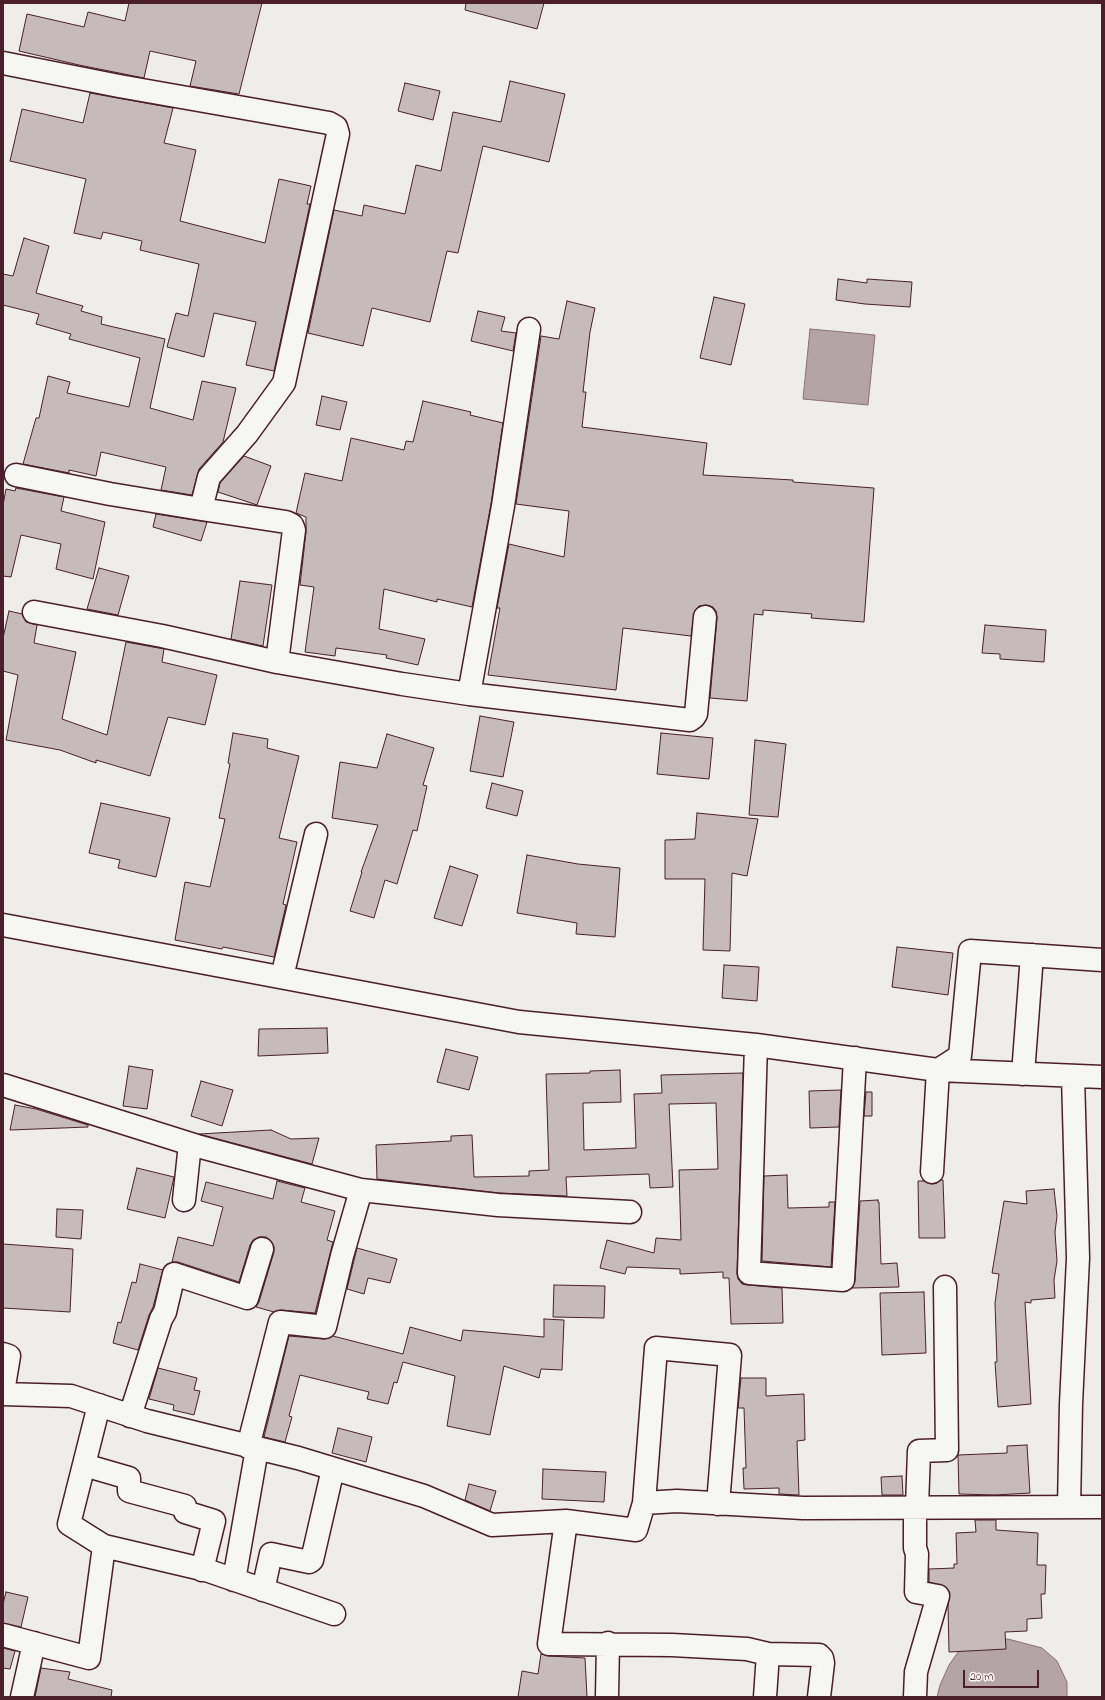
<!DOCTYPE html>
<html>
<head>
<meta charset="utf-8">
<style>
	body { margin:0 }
	#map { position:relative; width:1105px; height:1700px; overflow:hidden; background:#efedea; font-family:"Indie Flower",sans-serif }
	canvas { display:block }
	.frame { position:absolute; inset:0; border:4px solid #4a1f2b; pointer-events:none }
	.scale { position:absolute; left:963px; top:1670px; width:76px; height:18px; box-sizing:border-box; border:2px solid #4a1f2b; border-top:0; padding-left:5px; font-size:12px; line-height:14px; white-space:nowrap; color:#4a1f2b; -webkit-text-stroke:3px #f6f6f2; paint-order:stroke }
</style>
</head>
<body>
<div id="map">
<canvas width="1105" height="1700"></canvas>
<div class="frame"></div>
<div class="scale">20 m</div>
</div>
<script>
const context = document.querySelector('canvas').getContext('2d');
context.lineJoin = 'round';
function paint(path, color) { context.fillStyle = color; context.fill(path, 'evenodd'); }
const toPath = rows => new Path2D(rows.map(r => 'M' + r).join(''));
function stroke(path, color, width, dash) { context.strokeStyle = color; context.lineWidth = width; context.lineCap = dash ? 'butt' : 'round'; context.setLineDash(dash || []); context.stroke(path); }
const water = toPath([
	[810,329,875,335,868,405,803,399,810,329],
	[978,1639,1008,1639,1042,1648,1057,1661,1067,1682,1067,1697,937,1697,940,1685,949,1665,961,1648,978,1639]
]);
paint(water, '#b4a4a5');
stroke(water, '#8a6f74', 1);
const building = toPath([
	[129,3,262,3,239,94,190,86,196,61,150,51,144,78,79,65,19,51,27,14,84,27,88,12,125,21,129,3],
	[466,3,544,3,537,29,465,10,466,3],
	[510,81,565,94,549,162,483,146,458,253,447,251,430,322,372,308,363,346,308,333,334,210,362,216,364,205,405,214,416,165,441,171,453,112,501,122,510,81],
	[405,83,440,91,433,120,398,111,405,83],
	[90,93,173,108,164,143,196,150,180,221,265,243,279,179,311,186,307,204,310,204,274,371,246,365,256,322,214,313,204,357,167,347,176,313,188,316,199,264,140,250,142,241,103,232,101,239,74,233,86,179,10,161,22,109,83,123,90,93],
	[24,238,49,246,36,293,83,306,81,311,102,317,101,324,165,339,150,408,193,420,202,381,236,388,223,442,199,469,192,495,161,490,166,467,101,452,96,476,69,470,69,473,23,464,36,418,39,418,48,376,70,382,67,393,129,407,140,358,69,339,71,334,36,324,39,314,3,305,3,274,13,276,24,238],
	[838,279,867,283,867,279,912,282,910,307,865,304,836,300,838,279],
	[714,297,745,304,731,365,700,358,714,297],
	[567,301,595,308,590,332,583,392,586,392,582,427,707,443,703,475,793,480,793,482,874,488,864,622,811,618,812,614,763,610,763,615,754,614,747,701,710,698,717,618,716,611,713,607,707,605,699,606,695,610,691,636,623,628,616,690,488,675,500,608,497,608,509,544,564,557,569,511,516,504,541,336,559,339,567,301],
	[478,311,505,317,501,331,516,333,513,351,471,341,478,311],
	[322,396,347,402,340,430,316,425,322,396],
	[423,401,471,412,470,415,503,423,491,504,472,607,437,599,437,602,384,589,379,629,425,639,418,665,386,658,387,655,336,648,335,656,305,652,314,587,300,585,306,532,306,517,296,513,305,473,342,481,351,438,404,450,406,441,413,442,423,401],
	[244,456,271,466,257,505,218,492,220,483,244,456],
	[16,488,64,497,61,511,105,522,93,579,56,569,61,544,21,535,11,577,3,576,3,505,6,489,15,491,16,488],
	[156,514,207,522,201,541,153,527,156,514],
	[99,568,129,576,118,615,87,609,99,568],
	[240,581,272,585,263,646,231,639,240,581],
	[9,611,22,614,26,622,37,625,34,643,76,652,62,719,107,735,126,642,164,649,162,662,217,675,205,725,168,717,150,776,96,760,96,763,60,750,6,740,18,675,3,671,3,638,9,611],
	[985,625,1046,630,1044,662,1000,659,1000,654,982,653,985,625],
	[480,716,514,722,503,777,470,771,480,716],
	[233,733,268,739,267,748,299,756,279,838,297,842,283,904,286,905,274,957,223,947,222,949,175,940,185,882,210,887,225,819,219,818,230,764,228,763,233,733],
	[661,733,713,738,709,779,657,774,661,733],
	[387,734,434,748,423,785,427,786,417,831,413,830,397,884,385,880,374,918,350,911,362,872,361,872,378,825,332,818,340,762,377,768,387,734],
	[755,740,786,744,778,817,749,815,755,740],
	[492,783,523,791,517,816,486,808,492,783],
	[101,803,170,818,156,877,118,868,120,860,89,853,101,803],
	[697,813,758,819,747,876,732,873,730,951,703,950,705,879,665,879,665,840,695,839,697,813],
	[527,855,578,864,620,868,615,937,576,934,577,923,517,913,527,855],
	[450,866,478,875,462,926,434,918,450,866],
	[897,947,953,953,948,995,892,987,897,947],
	[724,965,759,967,757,1001,722,998,724,965],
	[327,1028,328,1053,258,1056,259,1029,327,1028],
	[446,1049,478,1057,469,1090,437,1082,446,1049],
	[129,1066,153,1070,147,1109,123,1106,129,1066],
	[620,1070,621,1102,583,1103,584,1150,636,1148,634,1094,662,1093,661,1075,743,1073,737,1273,738,1279,742,1284,748,1285,782,1288,783,1323,731,1324,729,1278,723,1278,723,1272,680,1274,680,1269,627,1267,625,1274,600,1268,607,1240,654,1253,656,1238,681,1240,679,1170,718,1169,716,1103,669,1104,673,1187,650,1188,649,1174,566,1177,567,1196,499,1193,377,1179,376,1145,451,1141,451,1136,472,1135,474,1177,529,1176,529,1171,549,1170,546,1074,590,1073,590,1071,620,1070],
	[201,1081,233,1090,222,1126,191,1116,201,1081],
	[841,1090,839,1127,810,1128,809,1091,841,1090],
	[866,1092,872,1092,872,1116,864,1116,866,1092],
	[15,1105,36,1109,88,1125,88,1127,10,1130,15,1105],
	[271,1130,291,1139,319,1138,312,1164,199,1134,271,1130],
	[137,1168,174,1177,165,1218,127,1209,137,1168],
	[787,1175,788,1208,829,1207,829,1202,835,1202,831,1267,762,1261,764,1176,787,1175],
	[941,1180,943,1180,945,1238,919,1238,918,1181,924,1181,932,1184,937,1183,941,1180],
	[277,1181,305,1188,301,1202,335,1211,327,1240,333,1242,315,1313,281,1310,274,1312,256,1307,259,1302,274,1252,274,1247,271,1241,266,1237,259,1237,253,1240,250,1245,239,1282,178,1262,172,1262,178,1237,213,1246,223,1207,201,1201,206,1182,273,1199,277,1181],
	[1054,1189,1057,1216,1055,1232,1057,1261,1054,1280,1055,1298,1031,1300,1031,1303,1025,1302,1031,1404,998,1407,995,1362,997,1362,995,1303,999,1274,992,1273,1004,1201,1027,1204,1026,1191,1054,1189],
	[878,1200,878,1202,879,1202,881,1264,897,1263,899,1287,852,1288,855,1281,860,1201,878,1200],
	[57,1209,83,1210,81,1239,56,1237,57,1209],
	[3,1244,73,1249,70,1312,3,1308,3,1244],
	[357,1248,397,1259,390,1283,368,1278,364,1294,347,1289,357,1248],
	[140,1264,163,1270,153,1307,149,1315,138,1350,113,1343,118,1322,121,1323,132,1282,136,1283,140,1264],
	[554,1285,605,1286,604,1318,553,1317,554,1285],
	[924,1292,926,1353,882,1355,880,1293,924,1292],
	[544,1319,564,1320,562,1370,541,1369,539,1378,504,1366,490,1435,447,1426,455,1376,403,1362,397,1383,394,1382,388,1404,367,1399,369,1392,300,1375,289,1416,292,1417,285,1442,264,1437,289,1336,324,1339,333,1336,403,1354,410,1327,461,1341,463,1330,544,1337,544,1319],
	[158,1368,197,1378,194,1390,200,1391,194,1415,173,1410,174,1405,149,1399,158,1368],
	[741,1378,766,1378,766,1396,804,1394,805,1440,797,1441,799,1495,779,1494,779,1488,744,1489,743,1468,746,1468,744,1408,738,1408,741,1378],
	[338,1428,372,1437,366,1462,332,1453,338,1428],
	[1027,1445,1030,1493,995,1495,959,1494,958,1455,1007,1453,1007,1446,1027,1445],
	[543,1469,606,1472,604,1502,542,1499,543,1469],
	[902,1476,903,1495,882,1495,881,1477,902,1476],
	[469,1484,496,1491,490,1511,465,1500,469,1484],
	[975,1520,996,1520,996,1530,1038,1533,1037,1565,1046,1565,1045,1594,1041,1594,1042,1618,1027,1619,1027,1631,1005,1632,1006,1649,949,1652,948,1605,950,1593,946,1587,929,1582,929,1569,954,1568,954,1564,957,1564,956,1533,976,1532,975,1520],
	[6,1592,28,1597,21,1627,3,1623,3,1604,6,1592],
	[3,1648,15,1651,10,1669,3,1668,3,1648],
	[541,1654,549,1656,585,1658,587,1697,518,1697,522,1671,538,1674,541,1654],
	[41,1668,70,1672,68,1679,112,1690,111,1697,35,1697,41,1668]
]);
paint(building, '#c6babb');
stroke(building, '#4a1f2b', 1);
const street = toPath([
	[3,63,119,86,329,123,336,127,338,134,284,383,247,434,209,477,201,509,110,494,16,475],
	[201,509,286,522,292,525,294,530,277,662],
	[34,612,162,636,277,662,402,684,469,694,690,720,694,717,696,714,705,617],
	[469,694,503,506,529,329],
	[3,925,519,1022,756,1045,938,1070,1102,1077],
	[282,977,316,834],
	[756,1045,749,1273,843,1280,855,1058],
	[1023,1074,1032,955],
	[3,1085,197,1146,361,1190,498,1205,630,1212],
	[932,1172,938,1070,960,1056,970,951,1102,960],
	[184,1200,190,1144],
	[3,1354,9,1356,3,1392],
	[3,1394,71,1396,147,1421,298,1458,424,1496,492,1525,566,1521,636,1530,644,1503,677,1501,803,1508,1102,1507],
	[99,1405,69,1524,104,1546],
	[130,1416,161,1319,165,1312,174,1274,247,1298,262,1249],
	[248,1447,280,1322,325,1327,342,1256,361,1190],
	[84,1465,129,1478,129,1491,185,1506,185,1512,214,1521,202,1570],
	[644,1503,656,1348,730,1355,718,1504],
	[915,1507,915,1548,917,1554,916,1592,938,1596,916,1672,915,1697],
	[917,1507,919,1451,947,1450,945,1287],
	[1069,1507,1071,1404,1078,1258,1073,1076],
	[566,1521,549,1644,672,1645,747,1649,768,1654,765,1697],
	[234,1580,257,1449],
	[263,1590,271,1554,309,1562,312,1560,333,1469],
	[3,1635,89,1658,104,1546,206,1570,334,1614],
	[768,1654,819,1655,822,1658,823,1663,819,1697],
	[22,1697,34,1643],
	[607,1697,608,1643]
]);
stroke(street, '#4a1f2b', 25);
stroke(street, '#f6f6f2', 22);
</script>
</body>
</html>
